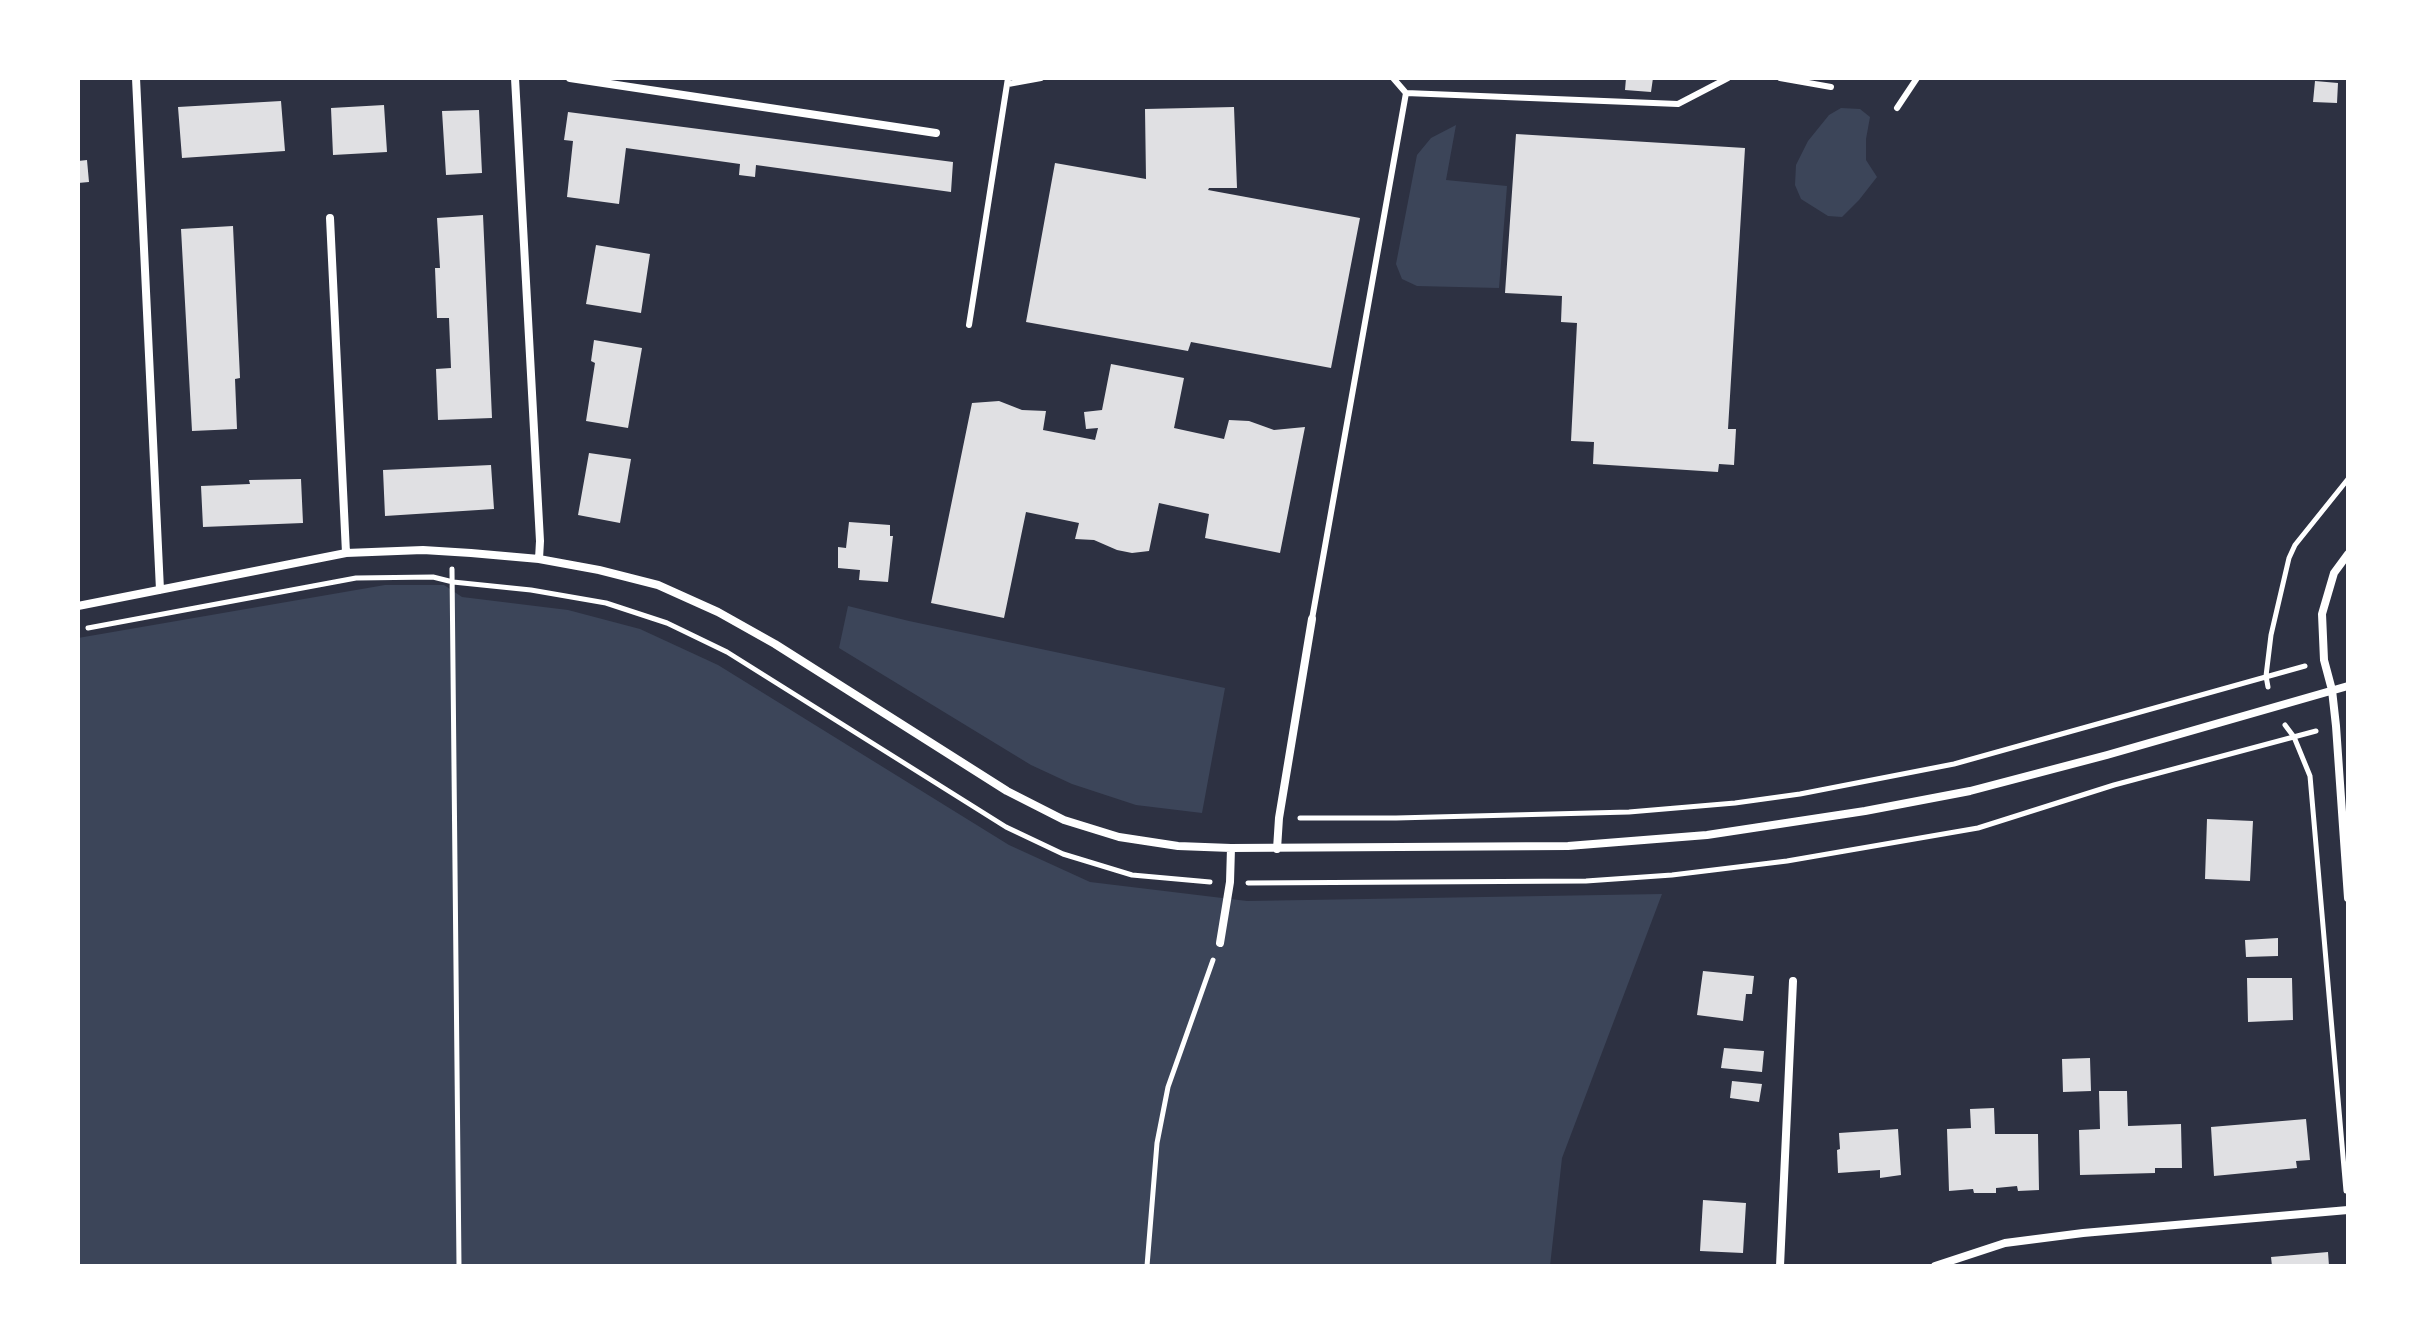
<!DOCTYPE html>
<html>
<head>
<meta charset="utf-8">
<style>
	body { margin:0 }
	#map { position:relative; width:2426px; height:1344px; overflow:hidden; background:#2d3142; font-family:"Fira Sans",sans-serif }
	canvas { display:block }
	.frame { position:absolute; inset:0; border:80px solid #fff; pointer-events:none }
</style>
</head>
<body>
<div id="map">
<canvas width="2426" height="1344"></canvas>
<div class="frame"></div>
</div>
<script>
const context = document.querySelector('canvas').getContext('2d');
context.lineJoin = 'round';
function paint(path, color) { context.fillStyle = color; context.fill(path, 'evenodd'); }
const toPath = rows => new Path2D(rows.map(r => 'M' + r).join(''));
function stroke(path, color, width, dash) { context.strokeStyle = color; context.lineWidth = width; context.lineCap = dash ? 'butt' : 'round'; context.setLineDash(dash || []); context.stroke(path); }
paint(toPath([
	[1841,108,1860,109,1870,117,1866,139,1866,160,1877,177,1859,200,1842,217,1828,216,1801,199,1795,185,1796,165,1808,141,1829,115],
	[1456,125,1446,180,1507,186,1499,288,1417,286,1402,279,1396,264,1417,155,1431,138],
	[385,585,444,585,462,597,568,610,640,629,718,665,1009,845,1090,882,1247,901,1662,894,1562,1158,1550,1266,78,1266,78,638],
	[848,606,909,621,1225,688,1202,813,1136,805,1072,784,1031,765,839,648]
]), '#3c4559');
paint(toPath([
	[1626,78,1653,78,1651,92,1625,90],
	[2315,81,2338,83,2337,103,2313,102],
	[281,101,285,151,182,158,178,107],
	[384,105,387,152,333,155,331,108],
	[1234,107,1237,188,1209,188,1208,190,1360,218,1331,368,1191,342,1188,351,1026,322,1055,163,1146,179,1145,109],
	[479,110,482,173,446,175,442,111],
	[568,112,953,162,951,192,756,165,755,177,739,175,740,164,626,148,619,204,567,197,573,141,564,140],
	[1516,134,1745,148,1728,429,1736,429,1734,465,1719,464,1718,472,1593,464,1594,442,1571,441,1577,323,1561,322,1562,296,1505,293],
	[87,160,89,182,78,183,78,161],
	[483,215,492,418,438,420,436,369,451,368,449,318,437,318,435,268,440,268,437,218],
	[233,226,240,378,235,379,237,429,192,431,181,229],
	[596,245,650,254,641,313,586,304],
	[594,340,642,348,628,428,586,421,595,363,591,361],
	[1111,364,1184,378,1174,428,1224,439,1229,420,1249,421,1274,430,1305,427,1280,553,1205,538,1209,514,1159,503,1149,551,1132,553,1117,550,1094,540,1075,539,1079,523,1026,512,1004,618,931,603,972,403,999,401,1022,410,1046,411,1043,430,1095,440,1098,428,1086,429,1084,412,1102,410],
	[589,453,631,459,620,523,578,515],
	[491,465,494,509,385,516,383,470],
	[301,479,303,523,203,527,201,486,250,484,249,480],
	[849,522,890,525,890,536,893,536,888,582,859,580,860,570,838,568,838,547,846,548],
	[2207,819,2253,821,2250,881,2205,879],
	[2278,938,2278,956,2246,957,2245,940],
	[1703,971,1754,976,1752,994,1746,994,1743,1021,1697,1015],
	[2247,978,2292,978,2293,1020,2248,1022],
	[1724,1048,1764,1051,1762,1072,1721,1068],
	[2090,1058,2091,1091,2063,1092,2062,1059],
	[1732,1081,1762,1084,1759,1102,1730,1098],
	[2099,1091,2127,1091,2128,1126,2181,1124,2182,1168,2155,1168,2155,1173,2080,1175,2079,1130,2100,1129],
	[1994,1108,1995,1134,2038,1134,2039,1190,2018,1191,2017,1186,1996,1188,1996,1193,1974,1193,1973,1189,1949,1191,1947,1129,1971,1128,1970,1109],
	[2306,1119,2310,1160,2296,1161,2297,1168,2214,1176,2211,1127],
	[1898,1129,1901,1175,1880,1178,1880,1170,1838,1173,1837,1150,1840,1149,1839,1133],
	[1703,1200,1746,1203,1743,1253,1700,1251],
	[2328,1252,2329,1266,2272,1266,2271,1257]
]), '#e0e0e3');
stroke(toPath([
	[452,569,459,1266],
	[88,628,356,578,433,577,453,582,531,590,606,603,667,623,727,652,1006,827,1063,854,1132,875,1210,882],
	[2268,687,2266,676,2271,635,2289,558,2295,545,2348,479],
	[2285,725,2294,737,2310,776,2346,1191],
	[1300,818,1396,818,1629,812,1735,803,1800,794,1954,764,2305,666],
	[1248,883,1586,881,1672,875,1787,861,1978,828,2114,785,2316,731],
	[1147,1266,1157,1143,1168,1087,1213,960]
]), '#fff', 5);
stroke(toPath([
	[1780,78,1831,87],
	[1008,84,1041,78],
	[1406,93,1678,104,1728,78],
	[1897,108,1917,78],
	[969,325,1008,78],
	[1312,619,1406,93,1393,78]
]), '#fff', 6);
stroke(toPath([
	[136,78,160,590],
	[515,78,540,541,539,559],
	[570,78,936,133],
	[330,218,346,553],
	[2348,554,2334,573,2322,614,2324,660,2332,690,2336,726,2348,898],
	[78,606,346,553,423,550,471,553,539,559,599,570,658,585,718,612,775,644,1007,791,1064,820,1119,837,1178,846,1231,848,1568,846,1707,835,1865,811,1970,791,2107,755,2348,686],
	[1277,849,1279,818,1312,619],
	[1220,943,1230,882,1231,848],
	[1780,1266,1793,981],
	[1935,1266,2005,1243,2083,1233,2348,1210]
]), '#fff', 8);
</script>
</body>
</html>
